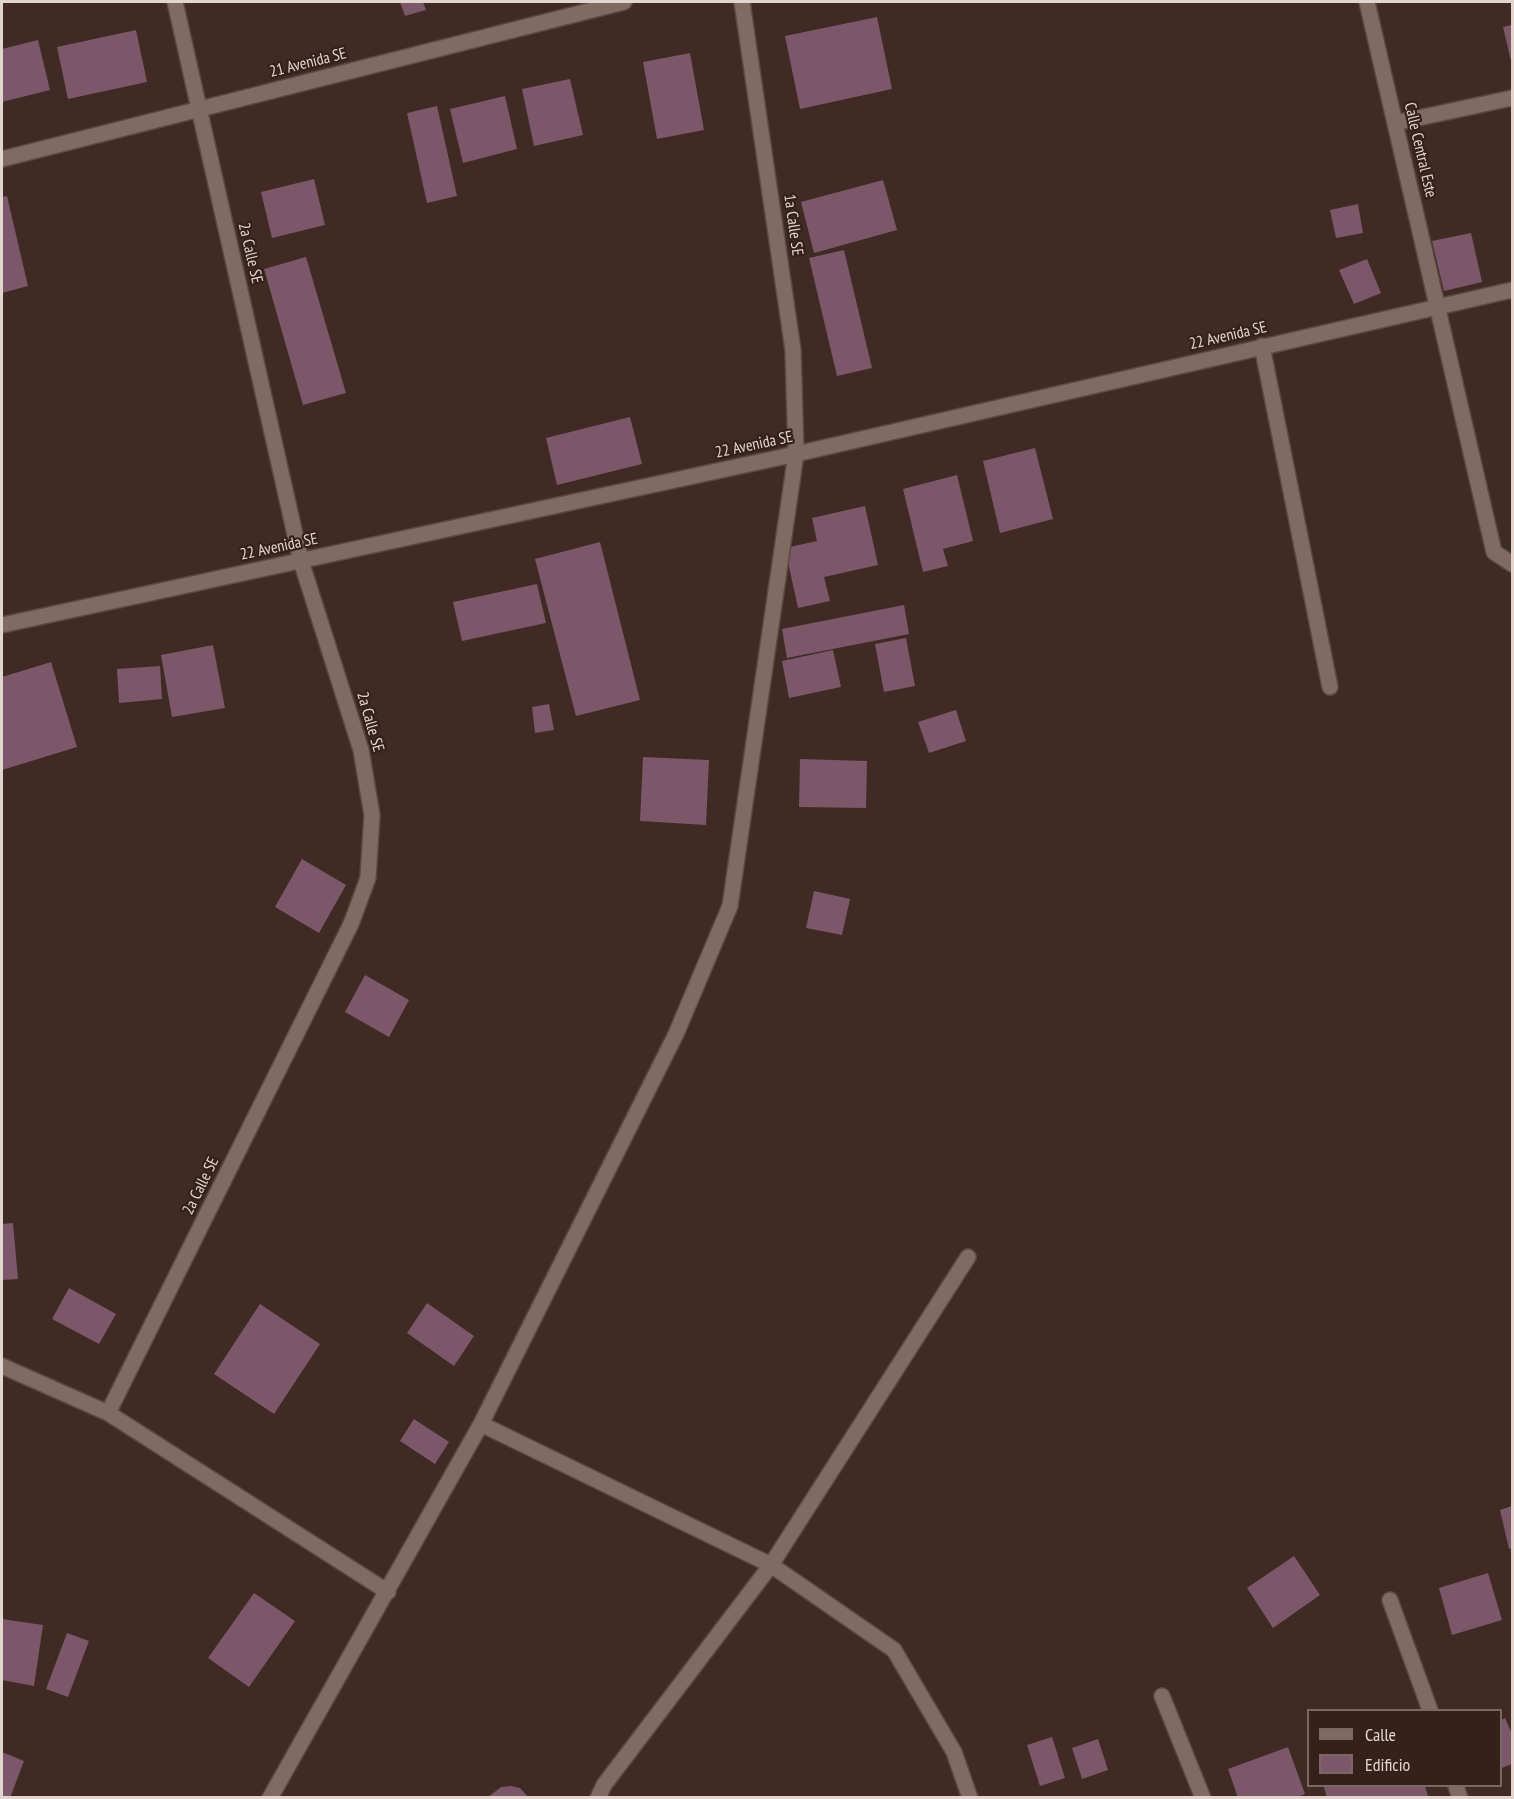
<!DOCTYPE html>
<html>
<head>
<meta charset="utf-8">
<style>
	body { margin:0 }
	#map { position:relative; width:1514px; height:1799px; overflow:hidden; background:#3f2b24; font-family:"PT Sans Narrow",sans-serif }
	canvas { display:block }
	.frame { position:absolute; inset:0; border:3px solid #e2d5d0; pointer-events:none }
	.legend { position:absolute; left:1307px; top:1709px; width:195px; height:78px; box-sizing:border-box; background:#35211a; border:2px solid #7a6963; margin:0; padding:8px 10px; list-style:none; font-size:18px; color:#e2d5d0 }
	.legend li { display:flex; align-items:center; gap:12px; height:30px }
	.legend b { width:30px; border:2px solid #7a6963 }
</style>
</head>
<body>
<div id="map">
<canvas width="1514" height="1799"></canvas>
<div class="frame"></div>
<ul class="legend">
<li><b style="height:8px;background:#816a61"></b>Calle</li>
<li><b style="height:16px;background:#7b5769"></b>Edificio</li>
</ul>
</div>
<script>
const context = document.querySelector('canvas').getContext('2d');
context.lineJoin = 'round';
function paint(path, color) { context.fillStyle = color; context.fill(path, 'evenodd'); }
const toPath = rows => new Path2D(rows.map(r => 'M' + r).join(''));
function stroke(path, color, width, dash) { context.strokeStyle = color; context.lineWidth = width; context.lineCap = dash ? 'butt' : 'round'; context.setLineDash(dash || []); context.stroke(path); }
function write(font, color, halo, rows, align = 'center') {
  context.font = font + ' "PT Sans Narrow",sans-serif'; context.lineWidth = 4.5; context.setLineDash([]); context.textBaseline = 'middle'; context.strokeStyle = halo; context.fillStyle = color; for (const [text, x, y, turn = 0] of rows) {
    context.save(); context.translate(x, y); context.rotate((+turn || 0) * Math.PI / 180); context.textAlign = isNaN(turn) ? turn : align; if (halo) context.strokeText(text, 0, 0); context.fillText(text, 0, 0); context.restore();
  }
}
paint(toPath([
	[400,2,423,2,426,10,405,16],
	[877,17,892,89,800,109,785,36],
	[1512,25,1512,65,1503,27],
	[136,30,147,82,68,99,57,47],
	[38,40,50,90,2,102,2,49],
	[690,53,704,130,657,139,643,62],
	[570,79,583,135,534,146,522,89],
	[505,96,517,149,463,163,450,109],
	[437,106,457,196,427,203,407,113],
	[314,179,325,225,272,238,261,192],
	[883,180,897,230,814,253,801,202],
	[7,196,28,286,2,293,2,197],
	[1358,204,1363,233,1336,238,1330,210],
	[1471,233,1482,282,1444,291,1432,241],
	[844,250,872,368,837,376,809,258],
	[306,257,346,393,303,405,264,269],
	[1367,259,1381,293,1354,304,1339,270],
	[630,417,642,464,557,485,546,438],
	[1035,448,1053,519,1000,533,983,461],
	[957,475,973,541,943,549,948,566,923,572,903,489],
	[865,506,878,565,824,577,830,601,798,608,785,548,817,541,812,518],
	[600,542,640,700,576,716,535,559],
	[537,584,546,623,462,641,453,602],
	[904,605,909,634,787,658,782,629],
	[906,638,915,686,884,692,875,644],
	[213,645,225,708,172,717,161,655],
	[833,650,841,687,789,698,782,661],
	[51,662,77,747,2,770,2,677],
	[160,666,162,699,119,703,117,669],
	[549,704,554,730,535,733,532,707],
	[956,710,966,741,929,753,918,722],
	[643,757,709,760,706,825,640,821],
	[800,759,867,761,866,808,799,807],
	[302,859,346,885,319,933,275,907],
	[814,891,850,899,842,935,806,928],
	[365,975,409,1000,389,1037,345,1012],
	[13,1223,18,1279,2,1280,2,1224],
	[69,1288,116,1314,99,1344,52,1319],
	[427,1303,474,1336,454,1366,407,1333],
	[260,1304,320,1344,274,1414,214,1374],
	[414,1419,449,1442,435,1464,400,1441],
	[1512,1506,1512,1548,1509,1549,1500,1510],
	[1294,1556,1320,1595,1273,1628,1247,1588],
	[1488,1573,1502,1620,1452,1635,1439,1588],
	[254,1593,295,1621,249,1687,208,1658],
	[2,1619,43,1625,34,1686,2,1680],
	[67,1633,89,1641,68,1697,46,1689],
	[1505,1718,1512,1734,1512,1764,1502,1768,1500,1721],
	[1052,1737,1065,1778,1040,1786,1027,1745],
	[1098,1739,1108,1770,1082,1779,1072,1748],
	[1288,1747,1305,1794,1296,1798,1238,1798,1228,1769],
	[2,1752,24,1761,10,1798,2,1798],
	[511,1786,520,1788,529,1798,487,1798,501,1787],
	[1328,1786,1425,1786,1428,1796,1327,1798,1324,1787]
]), '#7b5769');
const minor = toPath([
	[1367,2,1494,552,1512,564],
	[1395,123,1512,98],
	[2,159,624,2],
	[1262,346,1330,687],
	[2,625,796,454,1512,290],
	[2,1366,108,1413,388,1592],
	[108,1413,351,924,368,878,372,815,361,750,301,561,175,2],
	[481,1424,771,1565,894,1650,954,1752,970,1798],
	[1390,1600,1430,1710],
	[1162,1696,1203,1798],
	[1456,1786,1460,1798],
	[270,1798,481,1424,676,1034,730,906,796,454,793,350,742,2],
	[598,1798,604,1785,771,1565,968,1257]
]);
stroke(minor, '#5a4943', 18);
stroke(minor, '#816a61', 15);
write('16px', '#e2d5d0', '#35211a', [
	["21 Avenida SE",308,63,-14],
	["Calle Central Este",1420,150,77],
	["1a Calle SE",793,225,82],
	["2a Calle SE",250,253,77],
	["22 Avenida SE",1228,336,-13],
	["22 Avenida SE",754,445,-12],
	["22 Avenida SE",279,547,-12],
	["2a Calle SE",370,722,74],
	["2a Calle SE",201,1186,-64]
]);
</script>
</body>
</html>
